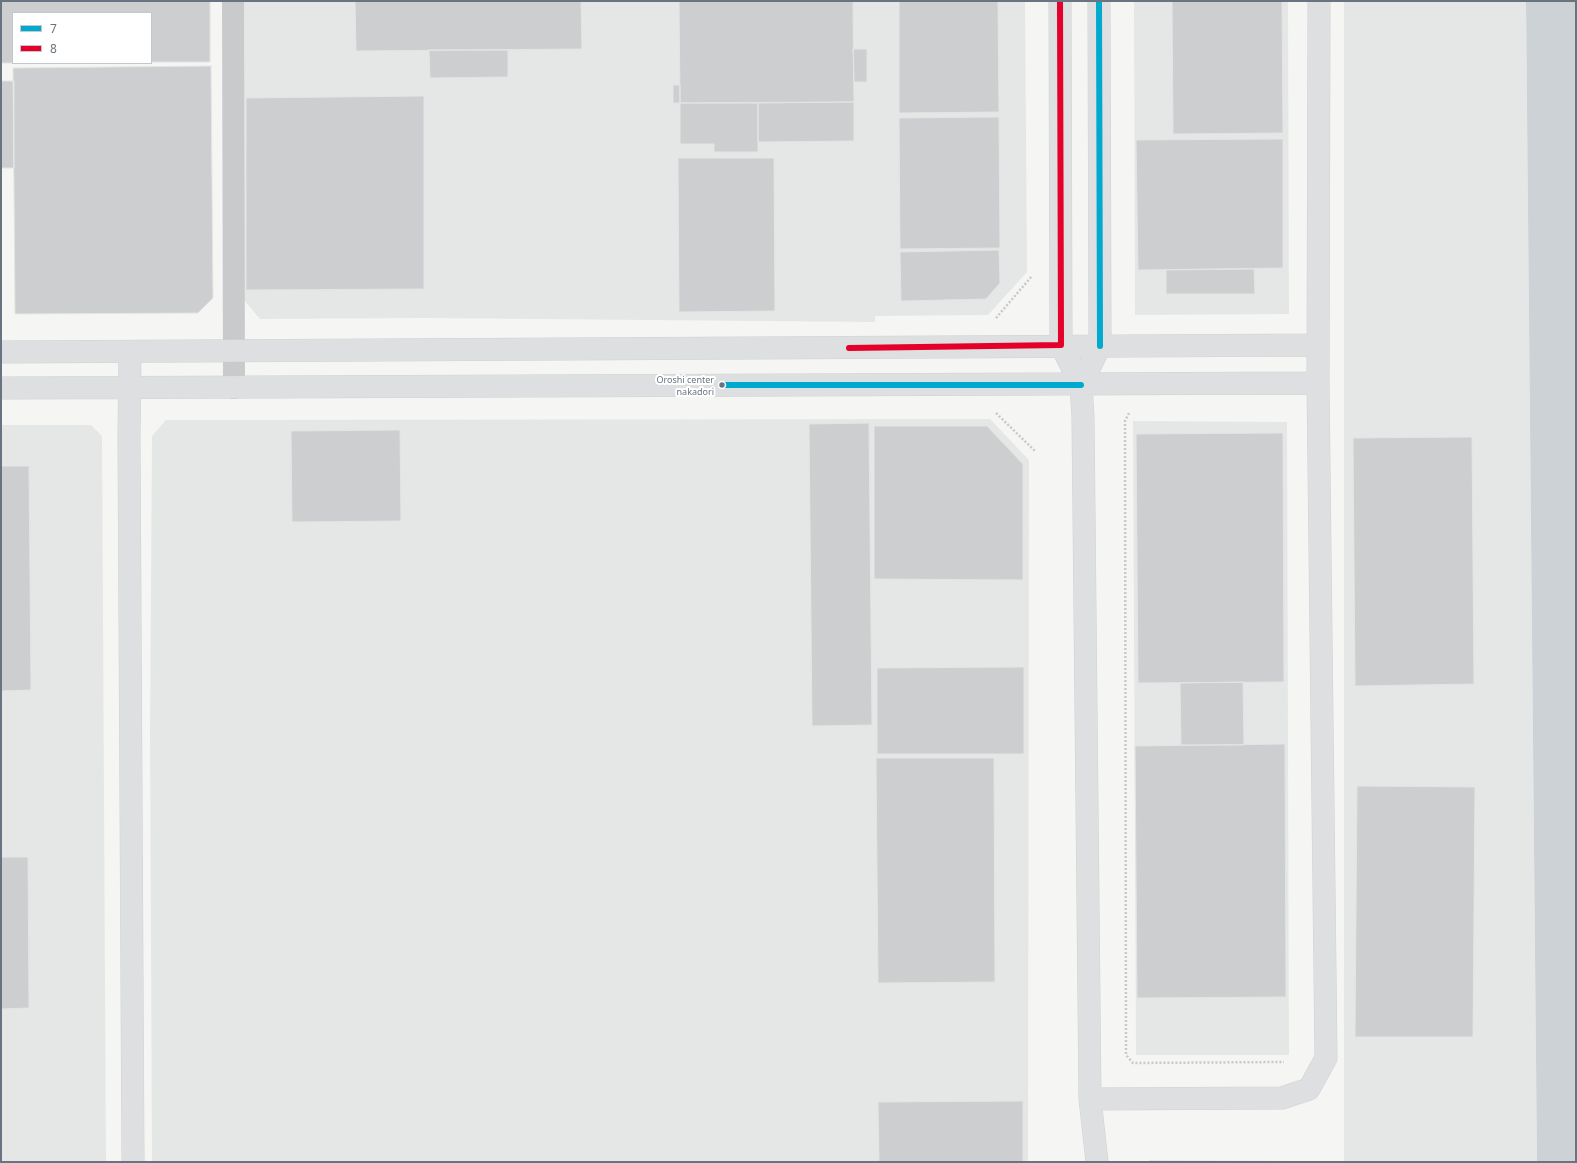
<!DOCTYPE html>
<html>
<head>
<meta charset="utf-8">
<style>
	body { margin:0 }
	#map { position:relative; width:1577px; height:1163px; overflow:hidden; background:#f5f5f4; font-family:"Noto Sans",sans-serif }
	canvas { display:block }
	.frame { position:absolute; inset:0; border:2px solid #687581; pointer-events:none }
	.legend { position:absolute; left:12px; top:12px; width:140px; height:52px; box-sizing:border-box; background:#fff; border:1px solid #c3c8cd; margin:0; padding:5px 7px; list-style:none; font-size:12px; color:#687581 }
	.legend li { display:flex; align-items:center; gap:8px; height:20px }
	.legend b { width:20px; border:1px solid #c3c8cd }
</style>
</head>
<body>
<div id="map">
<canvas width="1577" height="1163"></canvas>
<div class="frame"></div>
<ul class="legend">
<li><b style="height:5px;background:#00a9ce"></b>7</li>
<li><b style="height:5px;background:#e4002b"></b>8</li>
</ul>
</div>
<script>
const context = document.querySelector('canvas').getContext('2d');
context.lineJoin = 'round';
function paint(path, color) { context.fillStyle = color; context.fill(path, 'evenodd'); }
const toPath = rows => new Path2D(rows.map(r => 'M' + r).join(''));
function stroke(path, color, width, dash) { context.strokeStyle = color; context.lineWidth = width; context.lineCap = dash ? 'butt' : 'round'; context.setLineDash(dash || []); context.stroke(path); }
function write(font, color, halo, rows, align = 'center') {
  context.font = font + ' "Noto Sans",sans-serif'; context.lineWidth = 4; context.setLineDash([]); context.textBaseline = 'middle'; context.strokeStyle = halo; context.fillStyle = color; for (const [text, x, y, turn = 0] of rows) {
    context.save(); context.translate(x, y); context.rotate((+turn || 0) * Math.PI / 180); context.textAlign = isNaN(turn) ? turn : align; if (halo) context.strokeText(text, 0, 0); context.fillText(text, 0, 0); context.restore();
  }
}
paint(toPath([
	[242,1,1025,1,1027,272,988,315,875,316,875,322,424,318,260,319,243,299],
	[1134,1,1288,1,1289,314,1135,315],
	[1344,1,1526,1,1537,1162,1344,1162],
	[990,419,1029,460,1028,1162,152,1162,150,732,152,436,166,420],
	[1133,421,1287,422,1289,1055,1136,1055],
	[1,425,91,425,102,436,106,1162,1,1162],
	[1149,1160,1292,1161,1329,1162,1149,1162]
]), '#e5e7e6');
paint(toPath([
	[1526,1,1576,1,1576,1162,1537,1162]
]), '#ccd2d5');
const building = toPath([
	[1,1,210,1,210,62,151,62,151,13,13,13,13,63,1,63,1,1],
	[355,1,581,1,582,49,356,51,355,1],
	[679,1,853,1,854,102,680,103,679,1],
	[899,1,998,1,999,112,899,113,899,1],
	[1172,1,1282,1,1283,133,1173,134,1172,1],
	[853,49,867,49,867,82,854,82,853,49],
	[429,50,508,50,508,77,430,78,429,50],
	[211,66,213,298,198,313,15,314,13,68,211,66],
	[1,81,14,81,14,168,1,168,1,81],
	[673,85,680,85,680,103,673,103,673,85],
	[424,96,424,289,246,290,246,98,424,96],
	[854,102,854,141,758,142,758,103,854,102],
	[680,103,758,103,758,152,714,152,714,144,680,144,680,103],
	[999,117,1000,248,900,249,899,118,999,117],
	[1283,139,1283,268,1138,270,1136,140,1283,139],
	[678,158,774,158,775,311,679,312,678,158],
	[999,250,1000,283,986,299,901,301,900,252,999,250],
	[1254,269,1255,294,1166,294,1166,270,1254,269],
	[869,423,872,725,812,726,809,424,869,423],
	[874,426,987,426,1023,464,1023,580,874,579,874,426],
	[400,430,401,521,292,522,291,431,400,430],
	[1283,433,1284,682,1138,683,1136,434,1283,433],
	[1472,437,1474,684,1355,686,1353,438,1472,437],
	[1,466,29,466,31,690,1,691,1,466],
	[1024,667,1024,754,877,754,877,668,1024,667],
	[1243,682,1244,745,1181,745,1180,683,1243,682],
	[1285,744,1286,997,1137,998,1135,746,1285,744],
	[876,758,994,758,995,982,878,983,876,758],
	[1357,786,1475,787,1473,1037,1355,1037,1357,786],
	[1,857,28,857,29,1008,1,1009,1,857],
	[1023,1101,1023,1162,879,1162,878,1102,1023,1101]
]);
paint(building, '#cdcecf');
stroke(building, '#e4e4e4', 1);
const secondary = toPath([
	[1060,1,1061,345,1081,385,1083,417,1090,1099,1097,1162],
	[1,352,1318,345],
	[130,352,129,437,133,1162],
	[1081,385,1100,346,1099,1],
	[1,388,1318,383],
	[1090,1099,1282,1098,1309,1089,1326,1058,1318,383,1319,1]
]);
stroke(secondary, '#d1d1d2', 23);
stroke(toPath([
	[996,318,1032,276],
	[996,413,1036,452],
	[1129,413,1125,421,1126,1055,1133,1063,1284,1062]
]), '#c7c8c9', 2.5, [2, 2]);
stroke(toPath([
	[233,1,234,388]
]), '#c9cacb', 22);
stroke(secondary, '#dedfe0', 22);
stroke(toPath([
	[1099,1,1100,346],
	[722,385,1081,385]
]), '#00a9ce', 6);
stroke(toPath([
	[849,348,1061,345,1060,1]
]), '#e4002b', 6);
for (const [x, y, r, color] of [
	[722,385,3.5,"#687581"]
]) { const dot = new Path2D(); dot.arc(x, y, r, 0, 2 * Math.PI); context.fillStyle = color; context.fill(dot); stroke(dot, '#fff', 1.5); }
write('9px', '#687581', '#fff', [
	["Oroshi center",714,380],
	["nakadori",714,392]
], 'right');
</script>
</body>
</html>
